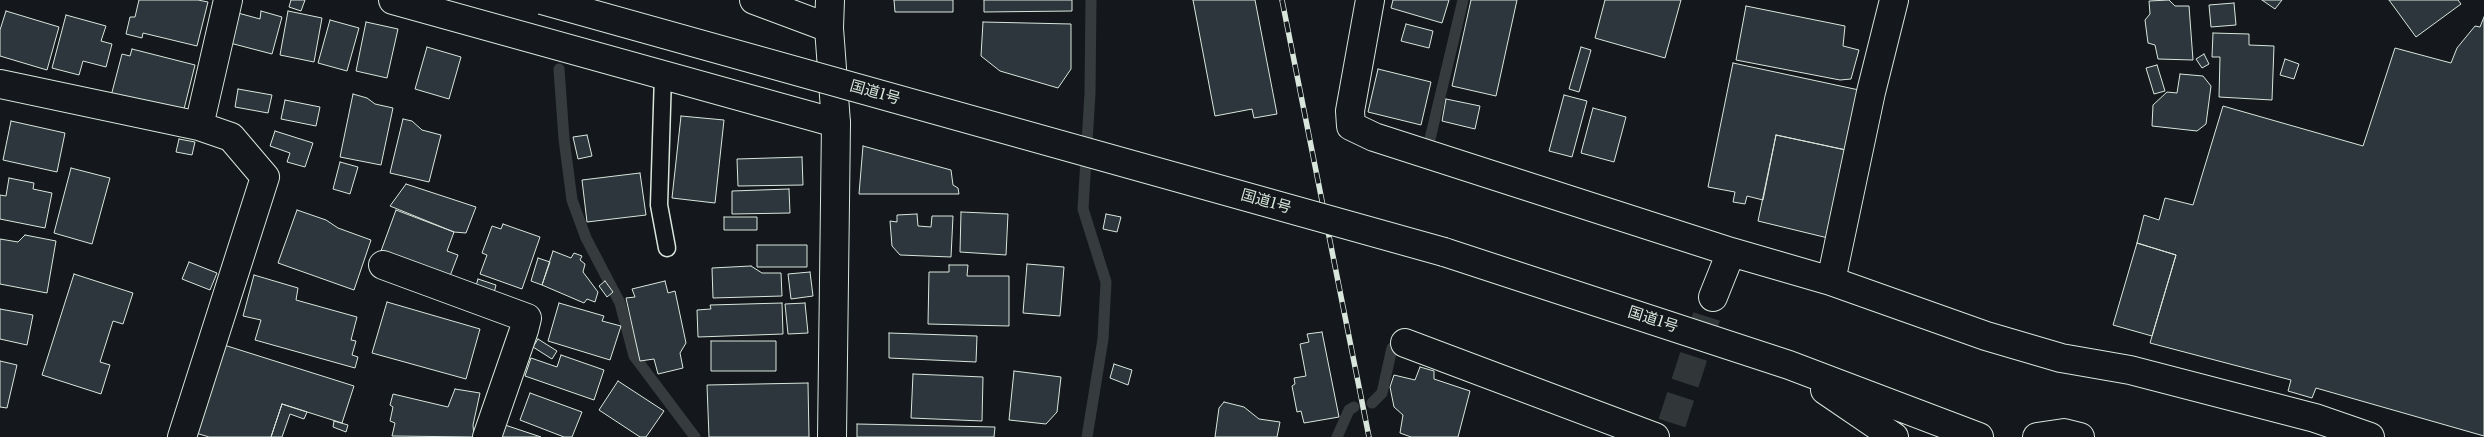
<!DOCTYPE html>
<html>
<head>
<meta charset="utf-8">
<style>
	body { margin:0 }
	canvas { display:block; background:#14181c }
</style>
</head>
<body>
<canvas width="2484" height="437"></canvas>
<script>
const context = document.querySelector('canvas').getContext('2d');
context.lineJoin = 'round';
const toPath = rows => new Path2D(rows.map(r => 'M' + r).join(''));
function stroke(path, color, width, dash) { context.strokeStyle = color; context.lineWidth = width; context.lineCap = dash ? 'butt' : 'round'; context.setLineDash(dash || []); context.stroke(path); }
function paint(path, color) { context.fillStyle = color; context.fill(path, 'evenodd'); }
function write(font, color, halo, rows, align = 'center') {
  context.font = font + ' "Libre Baskerville","Noto Sans JP",serif'; context.lineWidth = 4; context.setLineDash([]); context.textBaseline = 'middle'; context.strokeStyle = halo; context.fillStyle = color; for (const [text, x, y, turn = 0] of rows) {
    context.save(); context.translate(x, y); context.rotate((+turn || 0) * Math.PI / 180); context.textAlign = isNaN(turn) ? turn : align; if (halo) context.strokeText(text, 0, 0); context.fillText(text, 0, 0); context.restore();
  }
}
stroke(toPath([
	[559,69,564,139,572,200,586,238,620,303,634,356,695,437],
	[1430,139,1463,0],
	[1372,403,1382,393,1392,348],
	[1087,437,1103,339,1106,282,1083,209,1090,93,1091,0],
	[1337,437,1349,410,1354,407]
]), '#363b3e', 11);
const building = toPath([
	[139,0,198,0,208,2,197,46,143,33,142,38,126,34,130,17,135,17,139,0],
	[291,0,305,0,301,11,289,7,291,0],
	[894,0,953,0,953,12,895,12,894,0],
	[984,0,1072,0,1072,11,984,12,984,0],
	[1193,0,1255,0,1277,114,1254,118,1252,109,1215,116,1193,0],
	[1393,0,1449,0,1442,23,1391,8,1393,0],
	[1471,0,1517,0,1496,96,1452,86,1471,0],
	[1605,0,1681,0,1665,58,1595,38,1605,0],
	[2169,0,2175,6,2189,6,2193,60,2158,59,2155,45,2148,43,2145,20,2150,14,2149,1,2169,0],
	[2262,0,2282,0,2275,9,2262,0],
	[2389,0,2458,0,2461,4,2416,37,2389,0],
	[2234,3,2236,25,2211,27,2209,5,2234,3],
	[1746,6,1845,26,1843,46,1859,50,1851,79,1840,80,1736,60,1746,6],
	[6,11,59,27,47,70,0,56,0,30,6,11],
	[261,11,282,17,272,54,230,43,238,13,260,19,261,11],
	[288,11,322,18,314,62,280,55,288,11],
	[66,15,106,26,101,41,112,44,106,67,83,61,79,75,52,68,66,15],
	[2484,17,2484,436,2316,388,2312,398,2288,391,2291,380,2150,343,2176,255,2137,243,2144,215,2159,220,2165,198,2193,205,2223,106,2363,146,2395,48,2451,63,2457,48,2475,26,2480,27,2484,17],
	[330,20,359,28,347,71,318,63,330,20],
	[366,22,398,29,387,78,356,71,366,22],
	[983,22,1071,24,1071,69,1058,88,1000,71,981,56,983,22],
	[1406,24,1433,31,1429,48,1401,41,1406,24],
	[2213,33,2249,34,2249,45,2274,46,2272,100,2219,97,2220,57,2212,57,2213,33],
	[427,47,461,57,449,99,415,89,427,47],
	[1581,47,1591,50,1579,92,1569,89,1581,47],
	[132,49,195,65,184,109,111,96,122,54,130,56,132,49],
	[2204,54,2209,64,2202,68,2196,59,2204,54],
	[2285,59,2299,64,2294,79,2280,75,2285,59],
	[1733,63,1859,90,1846,150,1776,135,1763,200,1747,196,1745,204,1733,202,1735,192,1708,187,1733,63],
	[2157,65,2165,91,2154,94,2146,68,2157,65],
	[1378,69,1431,82,1421,125,1368,112,1378,69],
	[2180,74,2203,76,2211,86,2206,124,2197,131,2152,126,2153,105,2167,92,2177,93,2180,74],
	[238,89,272,95,268,113,235,107,238,89],
	[353,94,367,98,375,104,393,108,381,165,340,157,353,94],
	[1564,95,1587,101,1572,157,1549,151,1564,95],
	[1446,99,1480,106,1475,129,1442,121,1446,99],
	[285,100,320,107,316,126,281,119,285,100],
	[1593,108,1626,117,1614,162,1581,153,1593,108],
	[681,116,724,120,715,203,672,198,681,116],
	[403,119,412,121,422,130,441,135,429,182,390,173,403,119],
	[11,121,65,133,57,172,3,160,11,121],
	[275,131,313,143,305,167,287,162,290,153,270,146,275,131],
	[587,135,592,156,578,159,573,137,587,135],
	[1776,135,1846,150,1828,238,1758,221,1776,135],
	[179,139,195,142,192,155,176,152,179,139],
	[863,146,951,170,953,185,958,188,959,194,859,194,863,146],
	[802,157,803,185,738,186,737,159,802,157],
	[340,162,358,167,350,194,333,189,340,162],
	[71,168,110,178,92,244,54,233,71,168],
	[640,173,646,215,587,222,582,180,640,173],
	[9,178,34,183,33,189,52,193,45,228,0,219,0,195,6,196,9,178],
	[406,184,476,207,466,233,454,232,390,206,406,184],
	[789,189,790,213,732,214,732,191,789,189],
	[297,210,326,220,338,228,371,240,354,290,278,263,297,210],
	[396,210,454,232,447,251,458,255,450,276,381,251,396,210],
	[961,212,1008,214,1006,255,960,252,961,212],
	[917,214,918,226,931,227,932,216,953,216,951,257,900,255,892,246,890,221,897,222,897,215,917,214],
	[1106,214,1121,217,1117,232,1103,229,1106,214],
	[724,217,757,217,757,230,724,230,724,217],
	[503,224,540,237,522,289,480,274,487,255,482,253,492,226,501,229,503,224],
	[25,235,56,241,47,293,0,284,0,239,18,242,25,235],
	[2137,243,2176,255,2152,336,2113,325,2137,243],
	[757,245,807,245,807,267,757,267,757,245],
	[553,251,571,258,574,253,582,256,580,260,585,264,583,272,598,292,595,302,587,299,584,303,542,285,553,251],
	[538,258,550,262,542,285,531,281,538,258],
	[189,262,217,273,210,290,182,279,189,262],
	[1027,264,1064,267,1060,316,1023,313,1027,264],
	[949,265,968,265,967,276,1009,276,1009,326,928,324,929,272,949,272,949,265],
	[751,266,762,273,781,273,782,296,713,298,712,268,751,266],
	[810,272,813,296,791,299,788,274,810,272],
	[74,274,133,293,123,324,113,321,100,362,110,365,101,394,42,375,74,274],
	[254,275,298,288,296,300,357,317,351,340,356,341,352,355,358,357,355,368,255,340,261,320,243,316,254,275],
	[478,279,496,285,494,293,476,286,478,279],
	[605,281,613,292,607,297,599,286,605,281],
	[665,281,668,293,675,291,686,343,680,353,683,368,658,374,654,359,640,361,626,298,635,297,632,289,665,281],
	[387,302,480,329,466,379,372,353,387,302],
	[559,303,604,316,602,321,621,326,610,360,548,341,559,303],
	[782,303,783,334,698,337,697,310,711,309,710,305,782,303],
	[805,303,808,333,788,334,785,304,805,303],
	[0,309,33,315,27,345,0,339,0,309],
	[1322,332,1339,417,1304,423,1301,411,1297,412,1292,386,1295,384,1294,378,1306,376,1300,344,1309,342,1307,334,1322,332],
	[889,333,977,336,976,362,889,358,889,333],
	[538,339,557,351,552,359,533,347,538,339],
	[711,341,776,341,776,371,711,371,711,341],
	[224,345,354,386,342,423,282,404,271,437,209,437,196,433,224,345],
	[561,355,604,370,594,400,525,376,531,358,557,367,561,355],
	[0,361,17,365,7,408,0,407,0,361],
	[1114,364,1132,370,1128,385,1110,378,1114,364],
	[1420,367,1434,371,1434,379,1470,391,1458,437,1411,437,1400,433,1403,415,1394,407,1390,387,1394,375,1415,380,1420,367],
	[1014,371,1061,377,1057,412,1046,424,1009,420,1014,371],
	[913,374,983,377,982,421,911,418,913,374],
	[618,381,664,411,646,437,640,437,599,410,618,381],
	[808,383,809,437,709,437,707,385,808,383],
	[455,389,480,393,473,425,474,437,392,436,395,423,390,421,393,407,390,405,393,394,448,407,455,389],
	[530,393,582,412,572,437,564,437,520,420,530,393],
	[1224,402,1244,407,1259,419,1280,422,1277,437,1215,437,1219,408,1224,402],
	[282,404,307,412,304,419,290,414,282,437,271,437,282,404],
	[334,421,348,425,346,432,333,427,334,421],
	[857,424,995,427,994,437,857,437,857,424],
	[505,425,541,437,500,437,505,425]
]);
paint(building, '#2c363c');
stroke(building, '#d8e6dc', 1);
stroke(toPath([
	[1672,423,1713,297]
]), '#313739', 28, [28, 14]);
const lane = toPath([
	[663,75,659,205,667,248]
]);
const street = toPath([
	[393,0,836,123],
	[754,0,829,28],
	[1370,0,1350,111,1351,126,1374,137,1731,252],
	[0,84,199,126],
	[383,265,527,318,524,330,487,437],
	[1831,281,1871,92,1894,0],
	[1713,297,1731,252,1831,281,1986,336,2061,358,2130,370,2315,418,2370,437],
	[1405,343,1655,437],
	[182,437,265,177,231,137,199,126,228,0]
]);
const secondary = toPath([
	[830,0,829,28,836,123,832,437]
]);
const highway = toPath([
	[1444,252,1789,365,1979,437],
	[1825,390,1894,437],
	[2037,437,2064,433,2080,437]
]);
stroke(lane, '#d8e6dc', 19);
stroke(street, '#d8e6dc', 30);
stroke(secondary, '#d8e6dc', 30);
stroke(highway, '#d8e6dc', 30);
stroke(lane, '#14181c', 16);
stroke(street, '#14181c', 28);
stroke(secondary, '#14181c', 28);
stroke(highway, '#14181c', 28);
const rail = toPath([
	[1282,0,1369,437]
]);
stroke(rail, '#d8e6dc', 5.5);
stroke(rail, '#14181c', 4, [11]);
const highwayBridge = toPath([
	[542,0,1444,252]
]);
stroke(highwayBridge, '#d8e6dc', 30, []);
stroke(highwayBridge, '#14181c', 28);
write('15px', '#d8e6dc', '#14181c', [
	["国道1号",875,93,16],
	["国道1号",1266,202,16],
	["国道1号",1653,320,18]
]);
</script>
</body>
</html>
